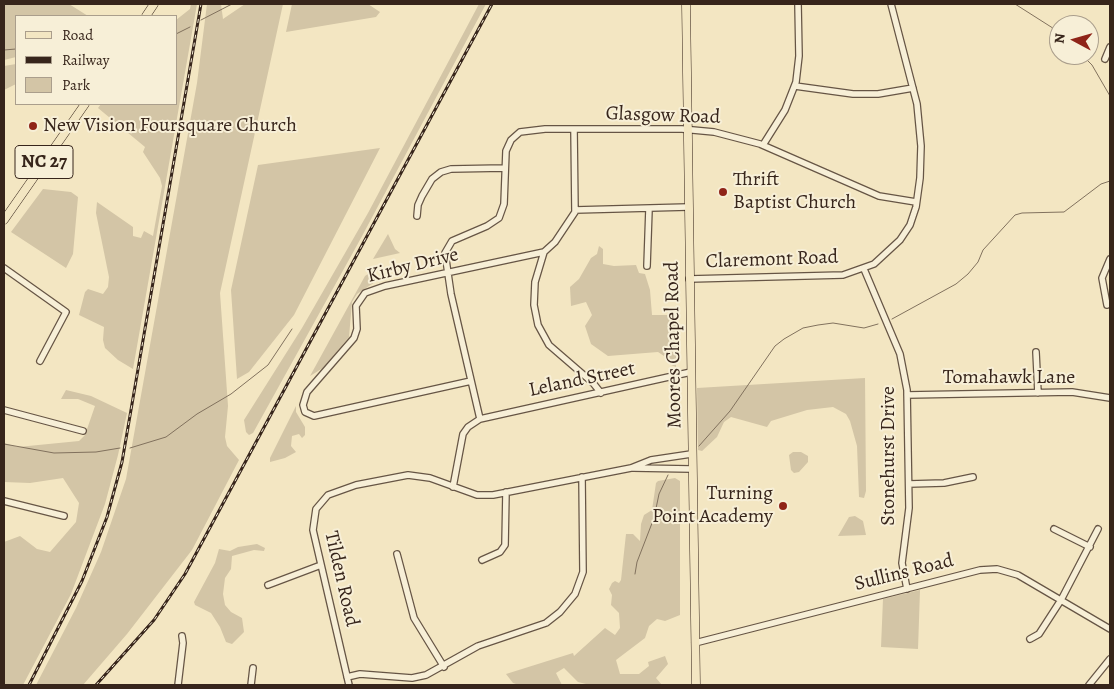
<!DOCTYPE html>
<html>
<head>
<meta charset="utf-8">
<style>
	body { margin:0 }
	#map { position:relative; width:1114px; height:689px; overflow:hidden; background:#f3e6c2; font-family:Alegreya,serif }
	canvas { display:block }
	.frame { position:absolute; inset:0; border:5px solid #37251b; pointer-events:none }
	.legend { position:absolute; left:15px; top:15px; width:162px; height:90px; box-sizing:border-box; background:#f7efd7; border:1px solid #aa9e8c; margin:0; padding:6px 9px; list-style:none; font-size:15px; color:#37251b }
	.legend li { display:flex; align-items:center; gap:10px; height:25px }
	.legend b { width:25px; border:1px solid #aa9e8c }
	.north { position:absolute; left:1049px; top:15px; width:50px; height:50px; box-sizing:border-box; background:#f7efd7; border:1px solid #aa9e8c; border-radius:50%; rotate:276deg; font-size:14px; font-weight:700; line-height:20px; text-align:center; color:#37251b }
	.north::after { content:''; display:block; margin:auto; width:18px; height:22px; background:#8f2418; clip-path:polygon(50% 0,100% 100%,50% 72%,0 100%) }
</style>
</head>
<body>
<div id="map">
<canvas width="1114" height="689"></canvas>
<div class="frame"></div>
<ul class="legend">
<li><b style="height:6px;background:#f3e6c2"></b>Road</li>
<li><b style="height:6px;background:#37251b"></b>Railway</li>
<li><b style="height:14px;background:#d3c5a6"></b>Park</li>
</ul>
<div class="north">N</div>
</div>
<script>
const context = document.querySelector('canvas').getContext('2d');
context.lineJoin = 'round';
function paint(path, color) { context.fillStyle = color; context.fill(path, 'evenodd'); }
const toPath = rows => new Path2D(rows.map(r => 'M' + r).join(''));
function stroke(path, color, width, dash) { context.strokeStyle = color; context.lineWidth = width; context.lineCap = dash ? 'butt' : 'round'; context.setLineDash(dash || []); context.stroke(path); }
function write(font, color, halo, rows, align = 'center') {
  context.font = font + ' Alegreya,serif'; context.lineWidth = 4; context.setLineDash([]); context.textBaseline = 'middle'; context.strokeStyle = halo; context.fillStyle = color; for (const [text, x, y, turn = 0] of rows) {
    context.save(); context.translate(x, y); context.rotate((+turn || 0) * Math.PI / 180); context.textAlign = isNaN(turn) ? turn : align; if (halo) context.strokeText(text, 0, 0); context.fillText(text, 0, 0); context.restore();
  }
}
paint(toPath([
	[4,4,69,4,88,16,16,16,16,57,4,60],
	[191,4,197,4,133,369,118,360,105,348,103,340,104,327,79,315,85,292,88,289,103,294,108,287,109,277,96,213,97,202,133,227,133,236,141,238,144,231,153,236,162,186,160,178,143,152,145,147,98,108,101,104,176,104,176,20,190,9],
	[207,4,221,4,223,19,245,4,283,4,220,293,228,406,225,437,227,446,239,460,192,550,127,634,83,685,36,685,76,608,101,552,126,479,197,83],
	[292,4,368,4,380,12,376,17,286,32],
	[479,4,486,4,361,238,253,433,249,435,246,432,244,420,302,328,368,213],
	[16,64,16,84,4,90,4,66],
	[380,148,294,315,249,372,237,379,231,290,258,165],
	[43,189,71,192,78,197,73,254,66,268,11,232],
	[388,234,395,249,400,253,373,259],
	[599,246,603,249,603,264,614,266,636,265,639,273,645,274,650,290,652,315,676,315,676,367,671,365,664,356,658,352,608,356,591,344,585,326,592,315,586,302,571,306,570,287,579,279,591,258,597,254],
	[368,274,375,282,357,294,352,302,349,337,323,368,310,376,365,276],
	[865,378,866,491,864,498,859,497,857,446,850,421,846,414,833,407,807,410,771,421,767,427,731,417,724,422,717,437,702,451,698,450,697,388],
	[66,390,91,396,127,413,118,455,105,504,71,594,23,685,4,685,4,542,20,536,37,549,50,552,76,522,79,503,63,478,30,483,4,482,4,443,18,447,79,441,85,435,95,406,78,399,61,399],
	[296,406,296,412,305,427,305,435,302,438,299,434,292,436,291,446,296,452,285,458,270,462,270,458],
	[793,452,801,452,808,456,808,462,799,472,794,473,791,470,789,455],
	[675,478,680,481,680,615,665,621,657,619,649,626,645,638,616,660,620,674,639,674,649,666,648,662,665,656,668,664,656,678,662,685,590,685,578,682,564,668,556,673,562,685,519,685,513,683,506,674,573,653,574,656,605,628,615,635,620,628,619,613,611,605,612,595,609,589,612,583,615,581,619,583,621,580,626,534,633,534,640,541,641,524,644,515,652,510,656,483,658,481],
	[855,516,863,521,866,535,838,536,849,517],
	[257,544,265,548,264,551,254,550,232,556,231,569,225,578,223,594,225,605,231,612,242,618,244,632,232,644,226,642,220,627,211,613,195,605,194,602,215,563,219,549,230,551,238,547],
	[920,590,918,649,881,647,883,599]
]), '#d3c5a6');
stroke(toPath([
	[1015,4,1059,32],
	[201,20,232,4],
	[176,34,190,27],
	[4,50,16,49],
	[1082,55,1092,65,1110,96],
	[892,319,956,284,968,274,978,262,983,250,1015,215,1022,213,1064,212,1101,184,1110,181],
	[4,444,54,453,96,452,120,448],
	[699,446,730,411,775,346,784,339,803,328,818,325,833,323,864,328,878,324],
	[130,448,166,437,197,414,231,394,268,365,292,329],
	[635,574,637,562,654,518,659,494,668,475]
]), '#81715d', 1);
const minor = toPath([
	[1105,59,1110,47],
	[795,86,853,94,878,94,913,88],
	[574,129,575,212,555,242,544,252,535,282,534,305,538,325,549,345,593,383,601,393],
	[763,145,785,110,796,82,799,56,798,4],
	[575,210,688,207],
	[417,216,418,205,422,196,432,179,441,172,451,169,504,168],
	[647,266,649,209],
	[4,268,66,312,40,361],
	[864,269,900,354,907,390,909,508,902,563,907,589],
	[689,279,843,275,874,264,900,240,910,225,916,207,920,178,921,146,917,104,891,4],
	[1107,305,1102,278,1110,259],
	[1036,352,1038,393],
	[471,381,314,416,305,412,303,405,307,392,354,338,357,329,356,306,365,293,385,286,544,252],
	[907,395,1072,392,1110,398],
	[4,410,83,431],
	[480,419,451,294,445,253,452,241,487,226,499,218,504,204,506,151,511,140,520,132,545,129,682,129,714,132,760,144,879,196,916,202],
	[633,468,691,469],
	[909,484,944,483,973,477],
	[453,487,463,434,468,427,480,419,691,372],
	[4,501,64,516],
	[1054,529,1090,547],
	[397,554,414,618,444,667],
	[482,560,500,552,505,545,506,492],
	[268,585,321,565],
	[1030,639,1039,634,1061,600,1098,529],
	[695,643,980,570,997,569,1018,575,1110,629],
	[347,677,360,674,412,678,426,675,478,646,546,623,560,612,575,594,583,572,582,477],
	[178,685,183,643,182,636],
	[251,685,253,668],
	[349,685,313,530,316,509,328,495,356,485,408,475,430,478,477,495,493,495,631,468,651,460,691,454],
	[1089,685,1110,659]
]);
const major = toPath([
	[686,4,696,685],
	[146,16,154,4],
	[4,220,85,104]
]);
stroke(minor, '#665545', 8);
stroke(major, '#37251b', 9);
stroke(minor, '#f7efd7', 5.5);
stroke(major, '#f3e6c2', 8);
const rail = toPath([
	[29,685,82,581,107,517,122,462,201,4],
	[96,685,154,620,185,574,492,4]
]);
stroke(rail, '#37251b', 3);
stroke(rail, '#f7efd7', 1, [4]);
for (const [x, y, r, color] of [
	[33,126,5,"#8f2418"],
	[723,192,5,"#8f2418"],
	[783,506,5,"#8f2418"]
]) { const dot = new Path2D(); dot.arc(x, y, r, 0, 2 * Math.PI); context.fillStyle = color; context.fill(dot); stroke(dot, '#f7efd7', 2); }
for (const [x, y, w] of [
	[44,162,58]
]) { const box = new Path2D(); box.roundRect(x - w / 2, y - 16.5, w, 33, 4); context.fillStyle = '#f7efd7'; context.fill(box); stroke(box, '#37251b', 1); }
write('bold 19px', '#37251b', null, [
	["NC 27",44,162]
]);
write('20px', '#37251b', '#f7efd7', [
	["Glasgow Road",663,116,2],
	["Claremont Road",772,260,-2],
	["Kirby Drive",413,266,-14],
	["Moores Chapel Road",674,345,-91],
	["Tomahawk Lane",1009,378],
	["Leland Street",582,380,-12],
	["Stonehurst Drive",889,456,-90],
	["Sullins Road",904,573,-14],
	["Tilden Road",341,579,77]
]);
write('20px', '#37251b', '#f7efd7', [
	["New Vision Foursquare Church",43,126],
	["Thrift",733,180],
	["Baptist Church",733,203],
	["Turning",773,494,"right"],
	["Point Academy",773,517,"right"]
], 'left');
</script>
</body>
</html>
